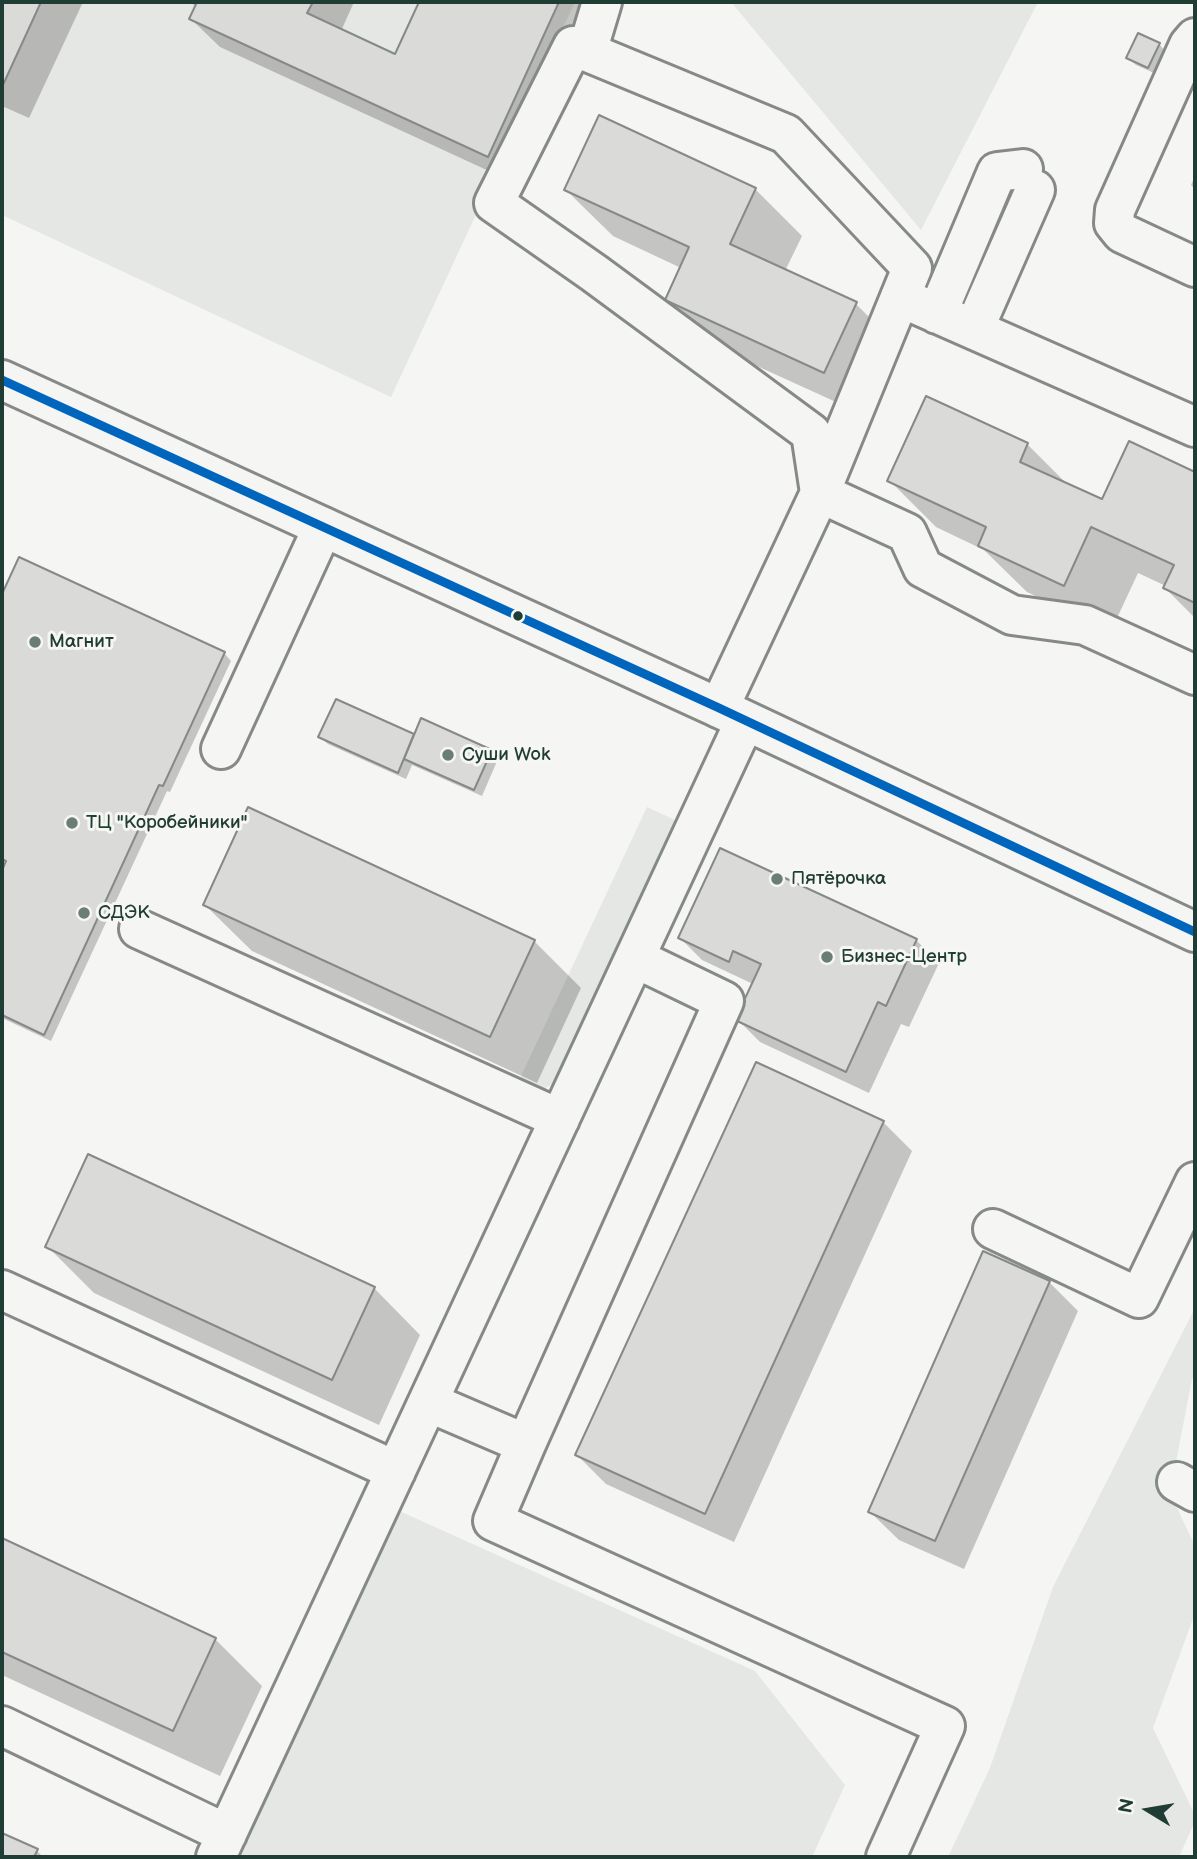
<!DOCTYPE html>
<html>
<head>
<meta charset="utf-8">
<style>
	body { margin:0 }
	#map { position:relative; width:1197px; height:1859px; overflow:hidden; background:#f5f5f3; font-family:"Balsamiq Sans",sans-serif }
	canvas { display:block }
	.frame { position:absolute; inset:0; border:4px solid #1f3d34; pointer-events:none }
	.north { position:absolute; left:1113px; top:1775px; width:70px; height:70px; -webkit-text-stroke:5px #f6f6f2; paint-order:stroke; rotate:281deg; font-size:19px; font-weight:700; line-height:28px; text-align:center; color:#1f3d34 }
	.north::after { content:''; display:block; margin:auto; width:24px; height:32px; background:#1f3d34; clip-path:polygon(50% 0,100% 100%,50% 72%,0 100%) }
</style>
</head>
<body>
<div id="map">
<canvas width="1197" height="1859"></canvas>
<div class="frame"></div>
<div class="north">N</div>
</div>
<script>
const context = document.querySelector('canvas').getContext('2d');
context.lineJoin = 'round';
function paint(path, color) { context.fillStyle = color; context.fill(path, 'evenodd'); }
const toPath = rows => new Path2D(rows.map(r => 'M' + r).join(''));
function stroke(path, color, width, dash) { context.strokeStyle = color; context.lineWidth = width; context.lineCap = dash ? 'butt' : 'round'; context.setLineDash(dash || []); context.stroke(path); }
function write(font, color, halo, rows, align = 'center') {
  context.font = font + ' "Balsamiq Sans",sans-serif'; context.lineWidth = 6; context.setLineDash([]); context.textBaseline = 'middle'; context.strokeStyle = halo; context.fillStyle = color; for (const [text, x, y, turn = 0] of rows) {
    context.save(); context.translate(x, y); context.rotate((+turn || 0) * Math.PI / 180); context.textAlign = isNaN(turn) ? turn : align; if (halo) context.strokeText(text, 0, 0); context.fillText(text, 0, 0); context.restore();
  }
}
paint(toPath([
	[2,2,575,2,391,397,2,215]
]), '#e5e7e4');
paint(toPath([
	[731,2,1038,2,921,230],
	[647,807,679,822,555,1083,533,1094,514,1091],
	[1195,1308,1195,1376,1192,1379,1170,1493,1195,1546,1195,1613,1153,1728,1195,1815,1195,1821,1179,1857,948,1857,990,1768,1053,1587],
	[386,1505,755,1671,845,1785,812,1857,232,1857]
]), '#e4e7e3');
paint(toPath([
	[2,2,83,2,29,118,2,106],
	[187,2,354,2,341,31,395,56,421,2,601,2,517,184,220,47,191,19,197,6],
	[1159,44,1166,52,1156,74,1136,65,1128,58],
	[1195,176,1195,190,1191,185],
	[755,189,802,236,785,271,856,304,902,350,871,418,713,346,667,299,681,268,613,236,566,190],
	[1129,443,1195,474,1195,618,1165,588,1166,586,1138,573,1111,631,1027,592,984,550,936,527,889,480,1027,444,1069,486,1103,502],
	[20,559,224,653,231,661,170,792,167,791,51,1041,2,1018,2,598],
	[337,701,414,736,491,752,498,759,482,796,412,765,406,779,328,744,320,737],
	[205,905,534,941,581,988,537,1083,252,951],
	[680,938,916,940,939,963,909,1027,901,1024,869,1093,760,1042,737,1019,753,984,702,960],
	[883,1122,912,1151,734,1542,606,1484,577,1455],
	[47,1246,374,1288,420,1335,379,1425,94,1293],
	[1049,1282,1078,1311,964,1569,899,1540,870,1512],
	[2,1540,215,1639,262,1686,220,1776,2,1675],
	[2,1835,37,1851,43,1857,2,1857]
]), '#0003');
const building = toPath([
	[2,2,41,2,2,87,2,2],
	[197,2,313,2,307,13,395,54,419,2,559,2,488,157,189,19,197,2],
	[1138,33,1160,43,1148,68,1126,58,1138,33],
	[599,115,756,188,730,244,857,302,824,373,665,300,689,247,564,190,599,115],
	[926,396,1028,443,1020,462,1102,499,1129,441,1195,472,1195,603,1163,588,1174,565,1091,527,1064,586,978,546,986,527,887,481,926,396],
	[19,557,225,652,163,786,159,785,44,1035,2,1015,2,871,6,861,2,859,2,594,19,557],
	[336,699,414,734,398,773,318,737,336,699],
	[421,718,492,750,474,790,404,759,421,718],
	[248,807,535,940,490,1037,203,905,248,807],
	[720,848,917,939,886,1006,878,1002,846,1072,735,1020,761,964,733,951,729,962,678,938,720,848],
	[756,1062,884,1121,705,1514,575,1455,756,1062],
	[88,1154,375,1287,332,1380,45,1247,88,1154],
	[983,1251,1050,1281,935,1541,868,1512,983,1251],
	[2,1538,216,1638,173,1731,2,1652,2,1538],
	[2,1833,38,1849,34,1857,2,1857,2,1833]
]);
paint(building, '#dadbd9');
stroke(building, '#858a88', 2);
const minor = toPath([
	[1195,38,1189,45,1115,210,1114,223,1122,233,1195,267],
	[587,52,602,2],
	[900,297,1195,427],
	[937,314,997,172,1023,169],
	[974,329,1035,190],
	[820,493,907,533,923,568,1012,615,1085,625,1195,675],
	[719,708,820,493,912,268,786,134,573,46,494,203,594,273,811,433,820,493],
	[221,749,323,527],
	[139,929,560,1119],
	[993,1229,1139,1298,1195,1182],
	[2,1290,396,1471],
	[428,1402,526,1444,493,1521,945,1726,886,1857],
	[526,1444,724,1001,635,958],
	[1177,1482,1195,1492],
	[2,1726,227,1834],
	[216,1857,745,721]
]);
const major = toPath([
	[2,380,719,708,1195,932]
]);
stroke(minor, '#858a88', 44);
stroke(major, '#858a88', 44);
stroke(minor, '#f5f5f3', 38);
stroke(major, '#f5f5f3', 38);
stroke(toPath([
	[2,380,719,708,1195,932]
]), '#0065bd', 9);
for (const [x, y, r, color] of [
	[518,616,6,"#1f3d34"],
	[35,642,7,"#6a7d77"],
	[448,755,7,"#6a7d77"],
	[72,823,7,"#6a7d77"],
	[777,879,7,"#6a7d77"],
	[84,913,7,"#6a7d77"],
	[827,957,7,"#6a7d77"]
]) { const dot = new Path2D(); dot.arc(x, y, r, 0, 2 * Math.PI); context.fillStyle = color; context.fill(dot); stroke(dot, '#f6f6f2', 2.5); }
write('19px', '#1f3d34', '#f6f6f2', [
	["Магнит",49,642],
	["Суши Wok",462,755],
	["ТЦ \"Коробейники\"",86,823],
	["Пятёрочка",791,879],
	["СДЭК",98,913],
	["Бизнес-Центр",841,957]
], 'left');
</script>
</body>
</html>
